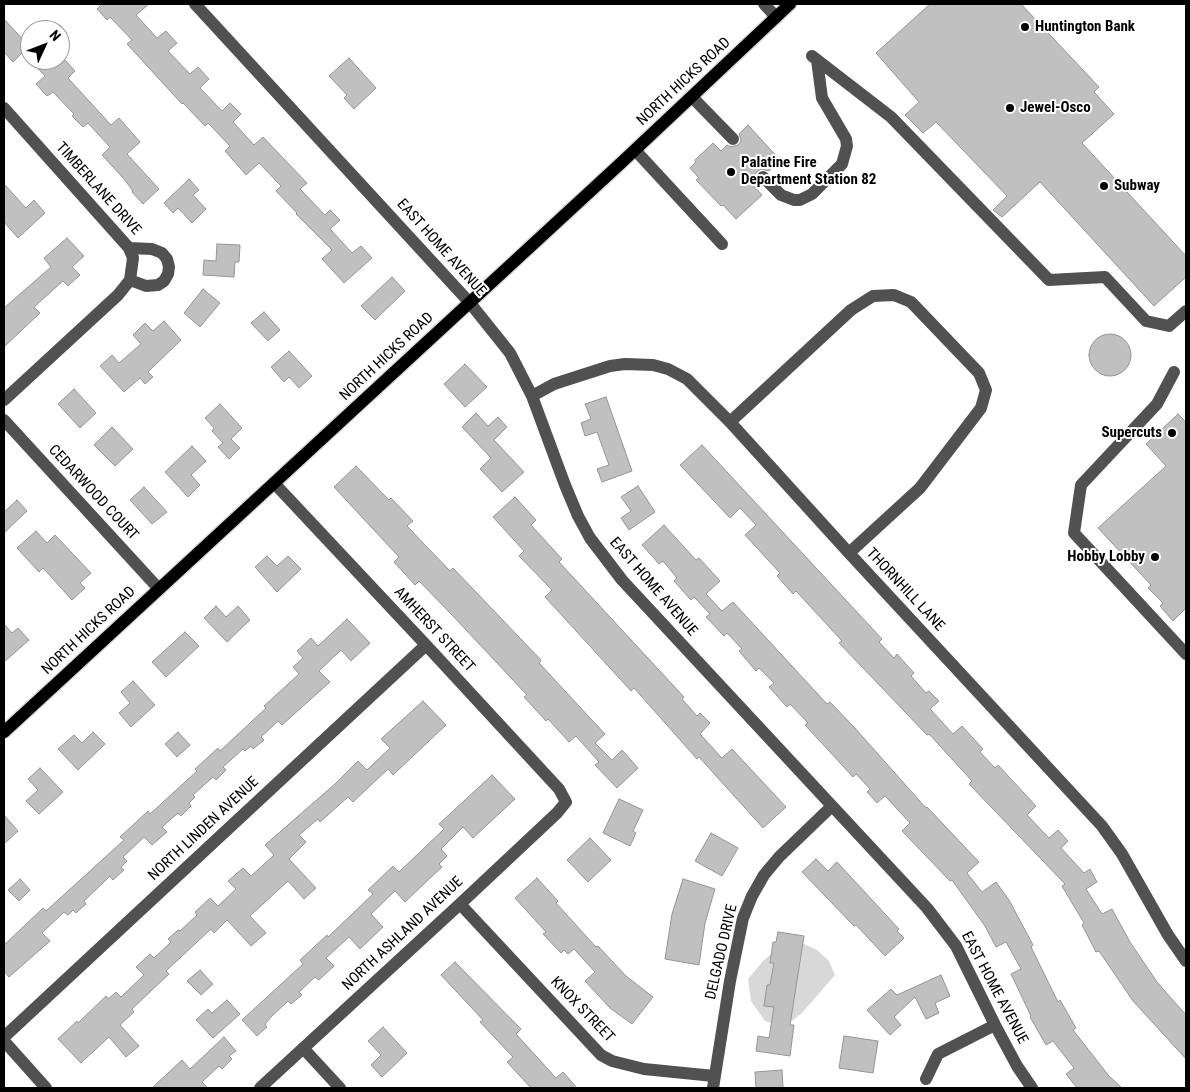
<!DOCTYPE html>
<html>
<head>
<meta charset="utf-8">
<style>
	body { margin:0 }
	#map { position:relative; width:1190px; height:1092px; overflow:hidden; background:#fff; font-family:"Roboto Condensed",sans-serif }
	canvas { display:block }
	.frame { position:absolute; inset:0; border:5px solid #000; pointer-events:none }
	.north { position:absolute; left:20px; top:20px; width:50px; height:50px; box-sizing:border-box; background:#fff; border:1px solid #999; border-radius:50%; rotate:47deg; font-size:14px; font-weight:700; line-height:20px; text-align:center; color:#000 }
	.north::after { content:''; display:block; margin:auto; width:18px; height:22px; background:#000; clip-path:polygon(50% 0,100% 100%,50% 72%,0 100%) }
</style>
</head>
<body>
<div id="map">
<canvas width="1190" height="1092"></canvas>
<div class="frame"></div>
<div class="north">N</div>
</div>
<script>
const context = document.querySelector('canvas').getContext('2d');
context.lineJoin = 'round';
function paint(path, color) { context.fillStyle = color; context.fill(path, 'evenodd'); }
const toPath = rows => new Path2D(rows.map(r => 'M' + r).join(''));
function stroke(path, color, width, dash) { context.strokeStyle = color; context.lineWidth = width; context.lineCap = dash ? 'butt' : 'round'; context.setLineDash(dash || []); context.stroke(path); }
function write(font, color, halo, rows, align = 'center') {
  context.font = font + ' "Roboto Condensed",sans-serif'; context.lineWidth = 4; context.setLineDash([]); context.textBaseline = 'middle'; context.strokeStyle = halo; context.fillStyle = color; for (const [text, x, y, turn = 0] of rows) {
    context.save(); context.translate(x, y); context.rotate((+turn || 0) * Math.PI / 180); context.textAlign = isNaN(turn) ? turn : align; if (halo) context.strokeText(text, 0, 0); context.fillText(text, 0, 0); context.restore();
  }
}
paint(toPath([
	[802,943,817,950,829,961,835,975,802,1013,784,1027,765,1021,751,1001,748,979,763,961,782,945]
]), '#d8d8d8');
const building = toPath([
	[102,4,149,4,136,15,157,38,166,31,177,43,168,51,190,74,198,67,209,79,200,88,222,111,230,103,241,114,233,122,254,145,263,137,307,183,300,189,325,215,330,210,340,220,330,229,352,253,361,246,372,258,344,283,322,259,332,250,296,214,297,213,276,191,281,186,259,163,246,175,225,151,230,146,208,123,205,126,183,103,182,104,127,44,132,40,110,17,107,20,97,9,102,4],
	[930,4,1021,4,1099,87,1094,92,1114,114,1082,143,1186,256,1186,277,1154,306,1040,182,1002,217,993,210,1007,196,936,122,923,133,905,115,919,102,876,53,930,4],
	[4,19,29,46,13,62,4,52,4,19],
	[349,58,376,88,354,109,344,98,347,95,329,76,349,58],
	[30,60,65,60,75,71,68,78,111,125,119,118,140,142,127,154,159,189,143,204,132,192,133,191,124,179,102,155,110,147,88,123,83,127,72,116,74,114,53,92,47,96,36,84,45,76,30,60],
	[748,125,780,160,769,171,761,169,757,172,755,175,757,182,753,185,762,195,736,219,723,205,721,206,696,180,699,178,690,168,696,162,695,160,713,143,721,151,727,145,731,147,738,145,741,141,739,134,748,125],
	[189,179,199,190,193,195,206,209,192,223,178,208,173,213,164,203,189,179],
	[4,184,26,208,34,200,45,213,18,238,4,222,4,184],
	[67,238,84,256,72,267,80,275,68,286,63,281,34,307,40,313,4,347,4,308,51,267,44,258,67,238],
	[217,244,240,245,239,262,235,262,234,277,203,275,204,260,216,261,217,244],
	[392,277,405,291,375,320,361,306,392,277],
	[203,289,220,303,200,327,184,313,203,289],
	[264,312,280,330,268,341,251,323,264,312],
	[164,321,181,340,148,372,153,377,145,384,140,378,124,392,100,366,112,355,119,363,141,344,133,335,145,323,153,331,164,321],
	'1089 355a21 21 0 1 1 42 0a21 21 0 1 1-42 0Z',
	[289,351,312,376,299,388,289,377,284,382,271,367,289,351],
	[465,364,487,387,465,407,444,384,465,364],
	[74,389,96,413,80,428,58,404,74,389],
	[606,397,632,471,602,482,597,469,609,465,597,432,585,436,581,423,591,419,585,404,606,397],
	[220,404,242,428,231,439,240,448,229,459,218,447,223,443,212,431,214,428,205,418,220,404],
	[476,413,488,426,498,417,507,427,494,440,524,472,502,492,480,469,491,458,462,427,476,413],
	[1178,414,1186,422,1186,608,1173,621,1160,606,1163,603,1148,588,1151,585,1098,528,1166,466,1146,444,1178,414],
	[112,427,133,449,115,466,94,445,112,427],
	[702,445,882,639,879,642,894,658,897,654,914,673,911,676,926,693,929,691,939,701,930,709,953,734,962,726,983,749,980,752,995,768,998,765,1036,806,1027,815,1049,838,1058,830,1068,841,1061,848,1084,873,1090,869,1097,882,1086,889,1102,914,1112,909,1130,942,1157,982,1186,1015,1186,1059,1133,1001,1099,951,1096,952,1082,925,1084,923,1062,886,1065,884,969,784,972,781,929,734,927,735,839,643,842,641,796,591,793,594,777,576,780,573,745,535,756,525,740,508,730,518,680,465,702,445],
	[192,446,206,461,191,475,200,485,188,497,165,472,192,446],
	[356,466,389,500,391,498,413,521,407,526,450,571,453,568,541,660,539,663,605,734,595,743,612,760,622,750,638,768,617,788,595,765,599,762,576,736,569,742,548,719,546,721,524,697,527,695,451,614,419,581,415,585,394,562,399,557,334,487,356,466],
	[638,486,655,512,629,530,621,518,631,511,621,497,638,486],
	[144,487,167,512,152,524,130,500,144,487],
	[515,497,536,520,531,525,562,559,559,562,684,697,682,699,697,716,700,713,710,723,700,734,722,758,732,749,786,807,763,828,699,757,697,759,634,688,631,691,545,597,552,590,519,556,524,551,493,517,515,497],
	[17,500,27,511,4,533,4,512,17,500],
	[664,525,696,560,699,558,720,581,706,594,722,611,733,602,827,704,830,702,854,727,926,808,927,807,979,862,967,873,982,892,996,882,1009,900,1033,945,1031,947,1058,1002,1060,1000,1076,1028,1073,1030,1109,1076,1122,1088,1077,1088,1066,1074,1074,1068,1053,1041,1046,1045,1030,1017,1031,1016,1011,974,1021,969,1006,942,996,947,985,926,952,880,950,881,902,831,910,823,885,796,877,803,867,792,870,789,856,774,853,777,805,725,808,723,790,704,787,707,769,687,774,683,759,668,756,671,739,651,742,649,727,633,724,636,706,617,710,614,694,597,691,600,674,581,677,578,663,561,659,564,642,545,664,525],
	[36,531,47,543,55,535,91,573,80,583,85,588,72,600,43,568,39,572,17,548,36,531],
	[267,556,277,566,288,556,301,569,277,592,255,567,267,556],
	[216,606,226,617,238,606,250,620,227,642,204,618,216,606],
	[347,619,370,643,351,661,341,650,319,671,330,682,282,725,278,721,261,737,264,740,253,749,251,746,245,751,243,749,223,767,226,770,216,780,213,777,193,795,195,797,189,803,191,806,181,816,178,813,162,827,167,832,152,845,144,837,123,857,127,861,121,867,124,870,113,880,110,876,105,881,84,901,86,904,76,913,73,910,68,915,64,912,42,933,50,941,9,977,4,971,4,945,43,908,46,911,124,840,120,837,148,811,150,814,197,771,195,769,218,748,220,751,266,708,264,706,299,674,293,667,303,658,297,651,311,638,318,646,347,619],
	[4,624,12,633,18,628,29,640,4,662,4,624],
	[185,632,199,646,166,677,152,662,185,632],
	[133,681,155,705,131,727,119,713,130,703,121,692,133,681],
	[423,701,446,725,393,775,388,769,353,802,348,797,320,822,318,819,299,835,306,842,289,859,316,888,304,899,288,881,250,916,266,933,251,946,227,920,214,933,211,929,166,971,169,974,132,1009,134,1012,120,1025,139,1046,126,1057,109,1037,81,1063,58,1039,77,1021,78,1023,106,996,108,999,116,992,121,997,144,975,136,967,150,954,154,958,171,942,168,939,178,930,180,931,197,915,195,912,210,898,218,906,236,889,228,881,243,868,251,876,274,855,265,845,336,783,358,761,367,770,390,748,381,739,423,701],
	[93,732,105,744,78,770,58,749,74,735,82,743,93,732],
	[178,732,190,745,177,757,165,744,178,732],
	[40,768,63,792,39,814,26,801,38,790,28,779,40,768],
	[492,775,515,799,473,838,463,827,441,849,447,856,439,864,442,867,427,881,405,902,395,891,371,914,383,927,360,949,349,937,326,958,334,966,319,980,315,977,299,992,302,995,291,1004,288,1001,270,1018,265,1024,267,1027,257,1036,242,1020,303,964,300,960,327,935,328,937,373,894,368,890,393,866,399,872,444,829,439,824,492,775],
	[619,799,643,810,633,831,636,833,630,846,603,833,619,799],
	[4,815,18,831,4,844,4,815],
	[711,833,738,848,722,876,695,861,711,833],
	[590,838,611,860,588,882,567,860,590,838],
	[816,859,828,871,837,862,899,929,897,931,904,938,885,956,856,925,854,926,802,872,816,859],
	[537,878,558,901,556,903,596,947,598,946,626,976,653,997,632,1024,610,1008,585,981,595,972,574,949,568,954,564,950,561,953,543,934,546,932,515,898,537,878],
	[20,879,30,890,19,901,8,890,20,879],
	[683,879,715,889,705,923,699,965,665,959,672,914,683,879],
	[778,932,804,936,790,1025,794,1025,790,1056,756,1051,758,1036,769,1038,774,1007,764,1006,767,985,770,985,774,963,770,963,773,942,776,942,778,932],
	[455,962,521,1029,516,1034,556,1078,563,1072,577,1088,531,1088,507,1062,513,1057,480,1022,483,1020,441,975,455,962],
	[200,970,213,984,201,995,187,981,200,970],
	[941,975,950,996,935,1003,939,1013,926,1019,915,997,894,1017,901,1025,890,1035,867,1010,891,989,897,995,941,975],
	[227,1000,240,1014,213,1038,196,1020,208,1009,212,1013,227,1000],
	[383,1027,407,1053,382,1077,371,1065,381,1055,368,1041,383,1027],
	[844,1036,878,1041,873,1073,839,1068,844,1036],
	[224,1037,236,1051,229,1056,232,1059,222,1069,219,1066,202,1082,208,1088,152,1088,182,1060,190,1069,224,1037],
	[782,1070,783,1088,756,1088,755,1072,782,1070]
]);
paint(building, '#c0c0c0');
stroke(building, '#959595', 1);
const major = toPath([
	[4,732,621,163,790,4]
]);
stroke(major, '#dbdbdb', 15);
stroke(toPath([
	[195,4,470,303,510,353,532,396,565,485,578,516,590,538,622,580,927,908,956,946,995,1025,1017,1066,1032,1088],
	[764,4,776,17],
	[812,56,891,117,1049,280,1105,277,1146,321,1169,326,1186,311],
	[692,97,733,139],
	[4,108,129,248,133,258,130,280,118,295,4,400],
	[635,150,722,244],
	[763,177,781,195,794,200,800,200,812,194,842,164,847,146,846,139,822,98,817,60],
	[129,248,152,249,162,253,167,259,169,267,168,274,164,281,158,285,146,286,130,280],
	[1174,372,1157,404,1081,485,1074,533,1186,654],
	[532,396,554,384,610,366,625,364,653,365,668,369,687,379,730,422,849,553,1102,826,1122,854,1168,935,1186,961],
	[4,420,159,589],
	[730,422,851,310,873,296,894,295,911,302,979,373,986,390,981,408,920,488,849,553],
	[460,904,601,1055,612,1061,644,1069,714,1076],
	[4,1037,426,645],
	[4,1041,46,1088],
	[303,1048,340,1088],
	[926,1079,938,1054,995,1025],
	[260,1088,460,904,557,813,566,802,559,789,426,645,274,483],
	[713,1088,730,981,743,918,752,896,764,875,779,857,832,806]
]), '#515151', 12);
stroke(major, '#000', 12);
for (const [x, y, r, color] of [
	[1025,27,5,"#000"],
	[1010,108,5,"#000"],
	[731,172,5,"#000"],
	[1104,186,5,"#000"],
	[1172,433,5,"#000"],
	[1155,557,5,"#000"]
]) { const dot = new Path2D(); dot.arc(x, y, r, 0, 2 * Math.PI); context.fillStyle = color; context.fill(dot); stroke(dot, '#fff', 2); }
write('bold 15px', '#000', '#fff', [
	["Huntington Bank",1035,27],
	["Jewel-Osco",1020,108],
	["Palatine Fire",741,163],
	["Department Station 82",741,180],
	["Subway",1114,186],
	["Supercuts",1162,433,"right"],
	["Hobby Lobby",1145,557,"right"]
], 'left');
write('15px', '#000', '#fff', [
	["NORTH HICKS ROAD",684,82,-43],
	["TIMBERLANE DRIVE",98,189,48],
	["EAST HOME AVENUE",441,248,48],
	["NORTH HICKS ROAD",387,357,-43],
	["CEDARWOOD COURT",93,493,47],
	["EAST HOME AVENUE",653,587,49],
	["THORNHILL LANE",905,590,47],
	["AMHERST STREET",434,630,47],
	["NORTH HICKS ROAD",89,631,-43],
	["NORTH LINDEN AVENUE",204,829,-43],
	["NORTH ASHLAND AVENUE",403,934,-43],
	["DELGADO DRIVE",722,952,-77],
	["EAST HOME AVENUE",994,988,62],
	["KNOX STREET",582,1010,46]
]);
</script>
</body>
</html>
